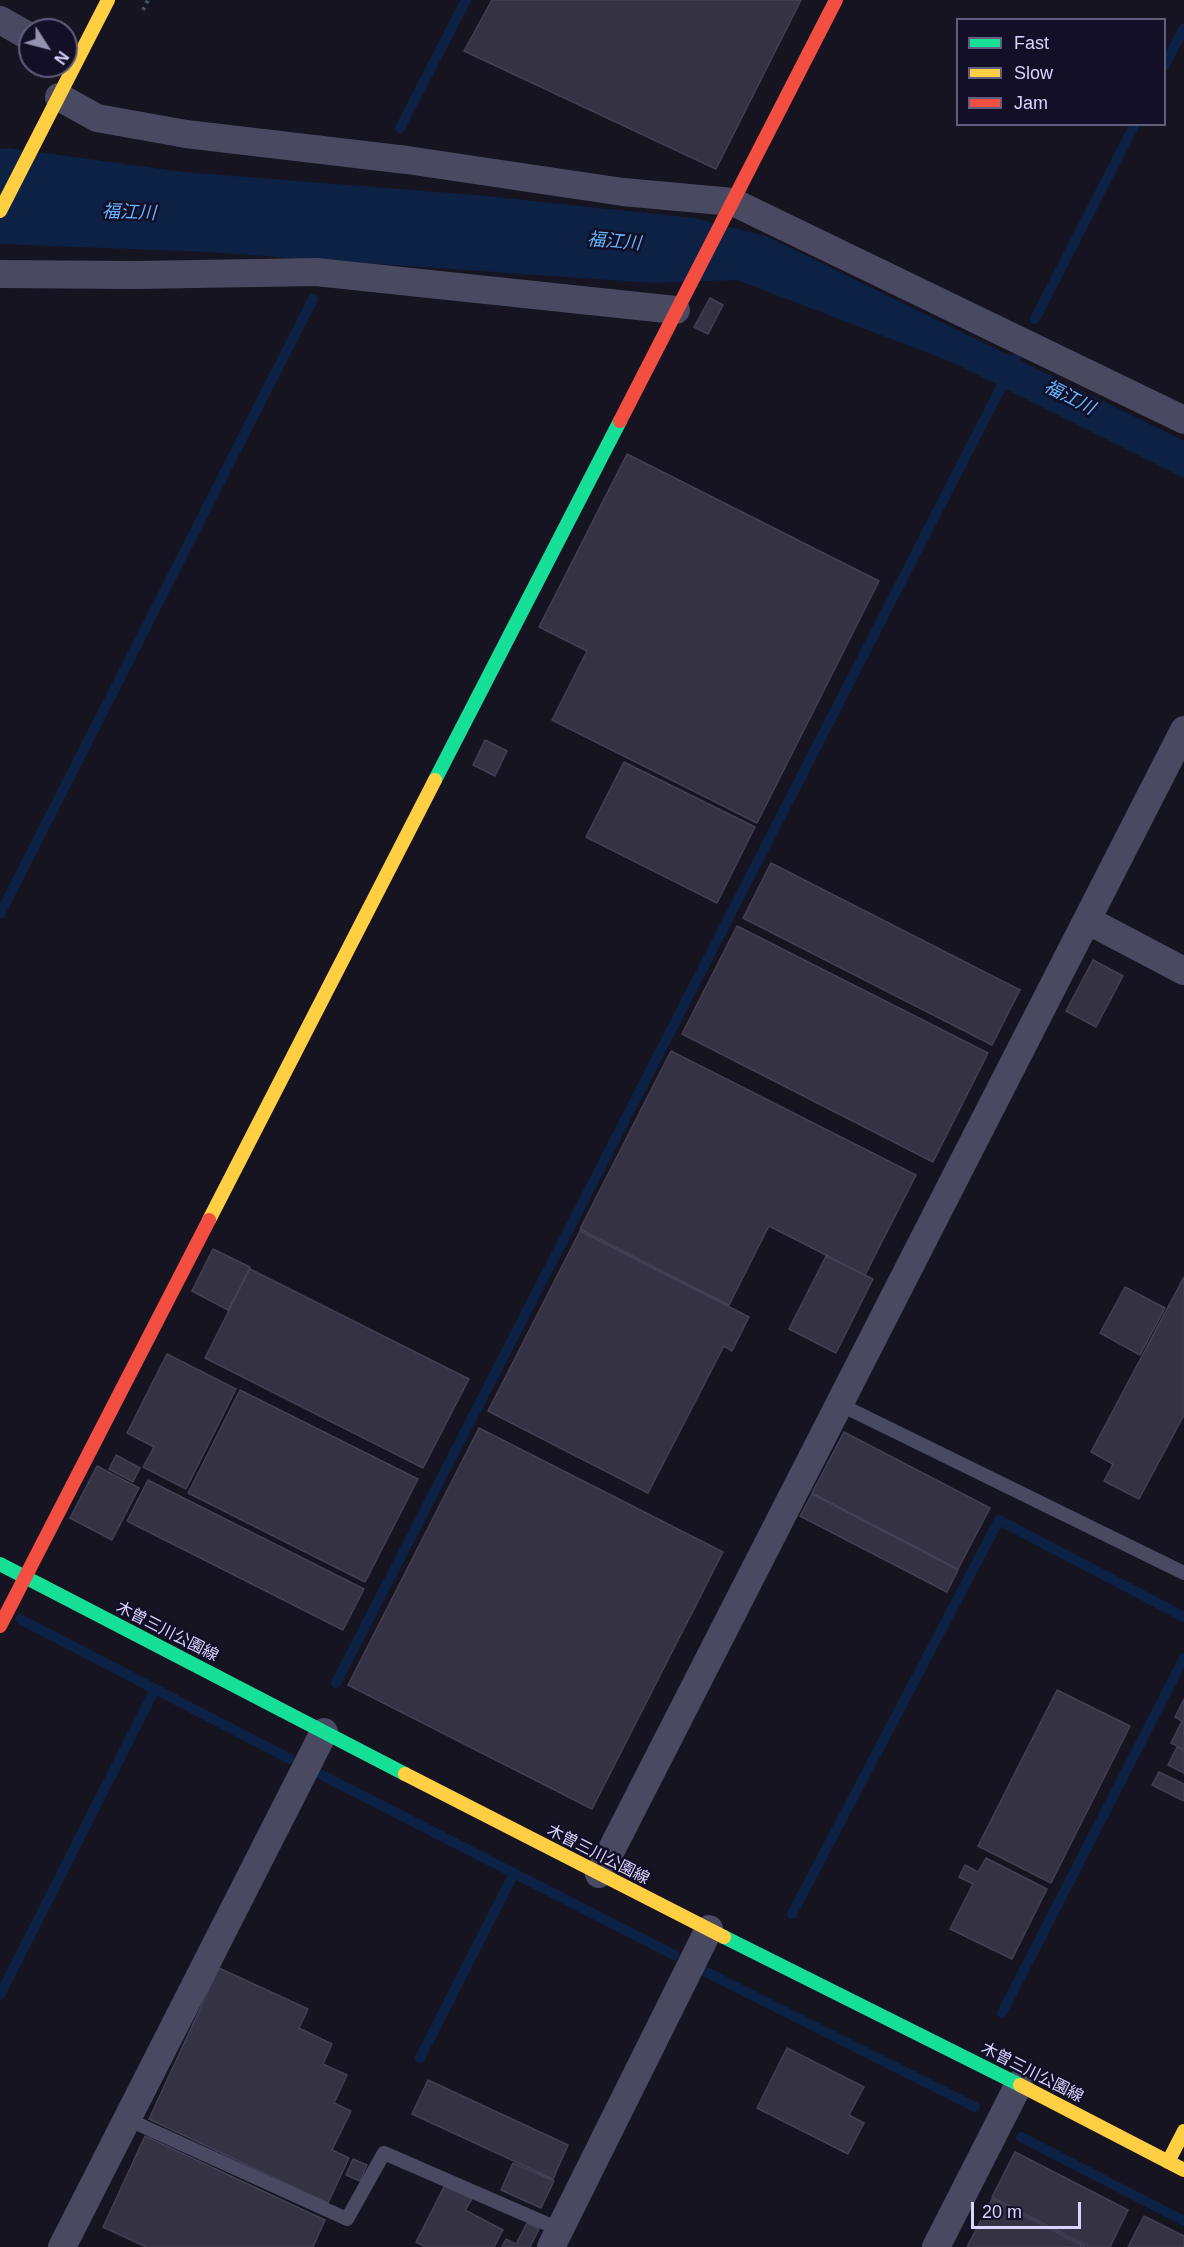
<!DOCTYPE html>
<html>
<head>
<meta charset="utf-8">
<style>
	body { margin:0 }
	#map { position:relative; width:1184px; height:2247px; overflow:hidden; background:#161421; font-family:Helvetica,sans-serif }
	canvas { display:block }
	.legend { position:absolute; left:956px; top:18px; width:210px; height:108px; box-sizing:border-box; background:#130f26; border:2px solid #625e7d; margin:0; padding:8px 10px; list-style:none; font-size:18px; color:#d9d4ff }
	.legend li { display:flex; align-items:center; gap:12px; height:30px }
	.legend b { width:30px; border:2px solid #625e7d }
	.north { position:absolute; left:18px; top:18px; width:60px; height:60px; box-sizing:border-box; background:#130f26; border:2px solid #625e7d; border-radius:50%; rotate:126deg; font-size:16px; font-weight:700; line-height:24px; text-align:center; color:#d9d4ff }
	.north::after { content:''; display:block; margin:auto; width:21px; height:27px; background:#9591b1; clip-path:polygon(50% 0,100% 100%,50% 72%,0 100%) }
	.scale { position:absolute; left:971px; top:2202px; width:110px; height:27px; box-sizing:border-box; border:3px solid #d9d4ff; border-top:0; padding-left:8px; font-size:18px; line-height:21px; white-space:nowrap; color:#d9d4ff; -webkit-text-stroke:4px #130f26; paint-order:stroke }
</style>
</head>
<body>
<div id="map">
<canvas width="1184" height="2247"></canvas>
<ul class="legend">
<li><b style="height:8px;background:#16e098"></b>Fast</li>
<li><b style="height:8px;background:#ffcf43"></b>Slow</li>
<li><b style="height:8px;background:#f24e42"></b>Jam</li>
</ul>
<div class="north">N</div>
<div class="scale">20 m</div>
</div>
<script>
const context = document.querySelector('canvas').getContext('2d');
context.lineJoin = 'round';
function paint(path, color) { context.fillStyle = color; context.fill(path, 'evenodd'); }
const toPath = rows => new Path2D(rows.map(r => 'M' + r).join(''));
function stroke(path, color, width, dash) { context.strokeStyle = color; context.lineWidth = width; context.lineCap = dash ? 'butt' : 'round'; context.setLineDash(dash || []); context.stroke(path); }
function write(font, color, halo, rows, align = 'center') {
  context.font = font + ' Helvetica,"Noto Sans JP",sans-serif'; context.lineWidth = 5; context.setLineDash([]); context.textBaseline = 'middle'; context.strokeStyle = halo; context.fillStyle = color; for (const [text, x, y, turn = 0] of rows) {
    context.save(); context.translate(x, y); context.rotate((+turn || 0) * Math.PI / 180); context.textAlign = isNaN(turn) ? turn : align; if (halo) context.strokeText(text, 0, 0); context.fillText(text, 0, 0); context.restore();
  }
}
paint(toPath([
	[7,148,183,172,476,195,694,218,766,236,1184,441,1184,478,954,363,737,280,652,283,207,252,0,244,0,149]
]), '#0d2144');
stroke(toPath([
	[1164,66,1184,28],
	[400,128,466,0],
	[1035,319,1135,124],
	[0,914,313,299],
	[20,1619,290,1759],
	[336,1683,1016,358],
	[320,1774,674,1955],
	[792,1914,999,1520,1184,1617],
	[706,1972,975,2107],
	[0,1995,155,1689],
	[1002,2013,1184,1658],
	[420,2058,514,1873],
	[1021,2137,1184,2221]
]), '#0d2144', 10);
const building = toPath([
	[492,0,801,0,716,169,464,51,492,0],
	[710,298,723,305,708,334,694,327,710,298],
	[627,454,879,581,757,823,552,720,587,651,539,627,627,454],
	[485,740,507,751,495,776,473,765,485,740],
	[624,762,755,827,717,903,586,837,624,762],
	[771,863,1020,990,992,1045,743,918,771,863],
	[737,926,988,1053,933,1162,682,1034,737,926],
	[1093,960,1123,976,1096,1027,1066,1011,1093,960],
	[671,1051,916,1175,865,1275,769,1226,729,1305,580,1229,671,1051],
	[580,1231,749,1317,732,1351,724,1346,648,1493,488,1411,580,1231],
	[213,1249,250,1267,228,1310,192,1291,213,1249],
	[826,1256,873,1279,836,1353,789,1329,826,1256],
	[250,1269,469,1379,423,1468,205,1358,250,1269],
	[1184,1277,1184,1415,1139,1499,1104,1481,1113,1464,1091,1452,1184,1277],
	[1125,1287,1165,1308,1140,1355,1100,1333,1125,1287],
	[167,1354,236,1389,186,1489,143,1467,154,1447,127,1433,167,1354],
	[240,1390,418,1479,365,1582,188,1493,240,1390],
	[479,1428,723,1552,592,1809,348,1685,479,1428],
	[844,1432,990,1508,958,1569,812,1493,844,1432],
	[116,1455,140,1468,133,1482,109,1469,116,1455],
	[97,1466,139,1488,112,1540,70,1518,97,1466],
	[148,1480,364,1589,343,1630,127,1521,148,1480],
	[812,1494,958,1570,947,1592,800,1516,812,1494],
	[1057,1690,1130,1726,1051,1883,978,1846,1057,1690],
	[1184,1699,1184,1749,1171,1743,1182,1721,1175,1717,1184,1699],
	[1177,1747,1184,1751,1184,1773,1168,1765,1177,1747],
	[1159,1772,1184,1784,1184,1801,1152,1785,1159,1772],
	[986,1858,1047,1889,1012,1959,950,1929,973,1884,959,1877,965,1865,978,1872,986,1858],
	[219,1968,308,2009,299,2028,332,2044,323,2064,347,2075,334,2103,351,2111,332,2150,349,2158,328,2203,149,2119,219,1968],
	[787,2048,864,2087,849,2115,864,2123,848,2154,757,2108,787,2048],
	[428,2080,568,2145,553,2179,412,2114,428,2080],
	[145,2136,325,2220,313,2247,146,2247,103,2227,145,2136],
	[1015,2152,1128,2210,1110,2247,1089,2247,992,2197,1015,2152],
	[353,2159,367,2165,360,2181,346,2175,353,2159],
	[513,2163,554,2181,541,2208,501,2190,513,2163],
	[445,2185,472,2199,465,2210,503,2230,494,2247,425,2247,416,2242,445,2185],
	[992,2199,1085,2247,967,2247,992,2199],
	[1144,2216,1184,2236,1184,2247,1128,2247,1144,2216],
	[527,2223,539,2229,530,2247,502,2247,506,2239,516,2244,527,2223]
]);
paint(building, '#343243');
stroke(building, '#433f54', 1.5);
stroke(toPath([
	[143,10,148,0]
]), '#44505f', 4, [3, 4.5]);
stroke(toPath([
	[839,1404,1184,1573],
	[127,2119,347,2219,384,2153,561,2230]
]), '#4a4962', 14);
stroke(toPath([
	[0,20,30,37],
	[59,97,97,118,186,134,407,160,623,192,733,202,1184,420],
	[0,274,135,275,316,272,676,310],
	[1087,920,1184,971],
	[599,1874,1184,730],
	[62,2247,324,1732],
	[551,2247,709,1929],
	[936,2247,1019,2084]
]), '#4a4962', 28);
stroke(toPath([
	[435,780,620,421],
	[0,1564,405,1774],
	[724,1937,1020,2085]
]), '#16e098', 14);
stroke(toPath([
	[0,211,108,0],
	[209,1220,435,780],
	[405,1774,724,1937],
	[1020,2085,1184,2170],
	[1168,2162,1184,2131]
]), '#ffcf43', 14);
stroke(toPath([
	[620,421,836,0],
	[0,1626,209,1220]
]), '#f24e42', 14);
write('16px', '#d9d4ff', '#130f26', [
	["木曽三川公園線",167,1632,27],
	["木曽三川公園線",598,1855,27],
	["木曽三川公園線",1032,2073,27]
]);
write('italic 18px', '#62b6ff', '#130f26', [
	["福江川",129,213,2],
	["福江川",614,242,5],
	["福江川",1069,398,27]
]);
</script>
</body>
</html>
